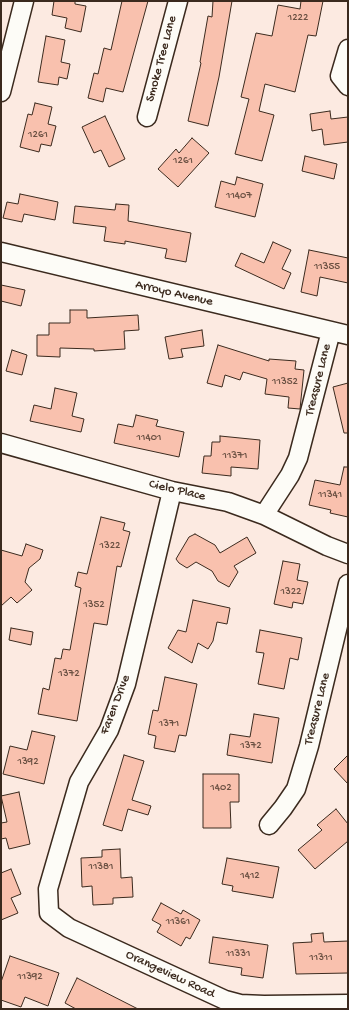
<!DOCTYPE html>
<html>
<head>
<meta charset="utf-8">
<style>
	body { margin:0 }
	#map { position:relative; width:349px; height:1010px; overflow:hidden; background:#fceae1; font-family:"Gochi Hand",sans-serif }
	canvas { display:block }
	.frame { position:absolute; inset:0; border:2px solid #3b2a1e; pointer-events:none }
</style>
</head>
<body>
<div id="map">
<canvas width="349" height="1010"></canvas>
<div class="frame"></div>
</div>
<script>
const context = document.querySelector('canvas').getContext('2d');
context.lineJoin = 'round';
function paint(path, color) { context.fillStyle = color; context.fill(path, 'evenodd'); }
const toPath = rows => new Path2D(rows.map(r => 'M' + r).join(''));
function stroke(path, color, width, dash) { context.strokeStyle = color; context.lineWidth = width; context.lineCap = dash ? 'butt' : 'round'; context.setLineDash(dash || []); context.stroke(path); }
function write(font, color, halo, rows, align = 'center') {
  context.font = font + ' "Gochi Hand",sans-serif'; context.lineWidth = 3; context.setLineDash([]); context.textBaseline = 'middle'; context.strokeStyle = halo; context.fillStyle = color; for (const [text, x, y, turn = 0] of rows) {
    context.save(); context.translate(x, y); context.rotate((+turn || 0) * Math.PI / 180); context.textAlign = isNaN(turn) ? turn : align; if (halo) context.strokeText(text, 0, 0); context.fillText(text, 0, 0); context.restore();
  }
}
const building = toPath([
	[54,1,75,1,75,4,86,6,81,32,65,28,67,18,52,15,54,1],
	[122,1,148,1,123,92,106,88,103,102,88,98,94,73,98,74,104,48,111,50,122,1],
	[213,1,232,1,219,77,208,126,188,121,201,63,200,62,208,16,212,17,213,1],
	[301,1,323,1,316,36,308,35,295,92,265,84,259,111,274,115,262,161,235,154,249,99,241,97,256,33,272,36,278,5,300,9,301,1],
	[46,36,65,40,61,62,70,64,67,79,59,77,58,85,38,82,46,36],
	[35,103,52,107,48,124,56,126,51,146,41,144,39,152,20,147,28,114,32,115,35,103],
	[330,111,331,119,348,117,348,142,324,145,322,129,312,131,310,114,330,111],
	[105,116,125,159,109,167,101,150,94,153,82,127,105,116],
	[192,138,209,153,178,187,158,169,176,149,179,153,192,138],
	[305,156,337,164,334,179,302,171,305,156],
	[237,177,263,184,255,217,215,207,221,181,235,185,237,177],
	[20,194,58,202,55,220,24,214,22,222,3,218,7,202,18,204,20,194],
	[116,204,129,205,128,221,191,233,186,262,165,258,167,249,125,241,125,244,104,241,106,227,73,223,75,206,115,210,116,204],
	[273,242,291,250,282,269,291,273,284,289,235,266,241,253,264,263,273,242],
	[309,250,348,258,348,283,320,277,317,296,301,292,309,250],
	[1,285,25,290,21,306,1,301,1,285],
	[70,310,87,310,87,318,138,315,139,330,124,331,125,349,94,351,94,349,60,348,60,357,37,356,37,335,49,335,49,323,70,323,70,310],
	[202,330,204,346,181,349,183,357,169,359,165,337,202,330],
	[218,345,269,361,269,359,296,361,295,369,304,370,300,409,288,408,289,397,265,394,267,379,243,372,240,380,225,375,222,387,207,383,218,345],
	[12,350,27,355,22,375,6,371,12,350],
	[348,383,348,433,344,433,333,387,348,383],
	[55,388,77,393,72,416,84,419,81,432,30,421,34,405,51,409,55,388],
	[136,415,158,420,156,426,184,432,179,457,114,443,118,424,133,427,136,415],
	[220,436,260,440,258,469,231,467,231,476,202,473,204,456,211,456,212,442,220,442,220,436],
	[344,467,348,467,348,517,330,513,331,510,309,505,315,480,340,485,344,467],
	[101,517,125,523,123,530,130,532,121,567,117,566,107,625,94,623,77,721,38,714,43,688,49,690,55,658,61,659,63,649,70,650,81,588,75,586,78,572,87,574,101,517],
	[195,534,215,545,220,553,247,537,256,553,234,566,238,572,229,587,218,581,212,571,196,562,187,568,179,563,176,559,189,537,195,534],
	[26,544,43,550,40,559,29,568,25,582,32,590,17,603,11,597,1,606,1,550,22,556,26,544],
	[283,561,300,564,297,580,308,582,303,604,293,602,292,608,274,604,283,561],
	[193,600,230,608,227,624,217,622,213,641,208,649,198,643,192,663,168,648,178,630,186,632,193,600],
	[11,628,33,632,31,645,9,640,11,628],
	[260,630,302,638,298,660,290,658,284,689,258,684,264,653,256,652,260,630],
	[165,677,197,684,186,736,179,735,175,752,154,748,156,736,148,734,153,710,158,711,165,677],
	[254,714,279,718,272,763,227,755,230,734,250,737,254,714],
	[32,731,55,736,44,784,3,774,10,746,27,750,32,731],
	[124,755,144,761,132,800,151,806,148,815,128,809,122,831,103,825,124,755],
	[348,755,348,784,334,769,348,755],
	[203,774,239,774,239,802,230,802,231,828,203,828,203,774],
	[19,792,30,844,9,849,6,838,1,839,1,823,7,822,1,796,19,792],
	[336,809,348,824,348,841,315,869,298,850,322,830,317,825,336,809],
	[120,849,121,878,132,877,133,897,113,898,113,904,93,905,92,886,82,887,81,858,102,857,102,850,120,849],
	[227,858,279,867,273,898,232,891,233,886,222,884,227,858],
	[11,869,21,894,11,898,18,913,1,920,1,873,11,869],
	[161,903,181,914,183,910,200,920,190,939,186,937,181,946,157,932,161,925,152,920,161,903],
	[323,933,324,942,348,941,348,973,296,974,293,943,312,942,311,934,323,933],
	[213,937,268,945,263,978,241,975,242,968,209,963,213,937],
	[10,956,59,973,48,1006,25,997,21,1007,1,1000,1,982,10,956],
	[77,978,138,1009,76,1009,65,1003,77,978]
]);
paint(building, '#f9c1ae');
stroke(building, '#3b2a1e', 1);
const minor = toPath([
	[348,49,340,76,348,86],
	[1,92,24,1],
	[147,117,178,1],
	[1,252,348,335],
	[1,443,172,491,228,502,264,515,327,546,348,554],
	[172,491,126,684,109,730,79,782,48,889,49,913,69,928,225,1000,240,1004,264,1005,348,1004],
	[264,515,290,475,298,458,331,331],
	[269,825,283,808,296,789,309,746,348,584]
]);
stroke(minor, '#3b2a1e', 21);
stroke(minor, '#fdfcf7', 18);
write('11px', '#6a5042', null, [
	["1222",298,18],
	["1261",38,135],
	["1261",183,161],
	["11407",239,196],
	["11355",327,267],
	["11352",285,382],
	["11401",149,438],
	["11371",235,456],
	["11341",330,495],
	["1322",110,546],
	["1322",291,592],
	["1352",94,605],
	["1372",69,674],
	["1371",169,724],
	["1372",251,746],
	["1392",28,762],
	["1402",221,788],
	["11381",101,867],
	["1412",250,876],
	["11361",178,922],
	["11331",238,954],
	["11311",321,958],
	["11392",30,977]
]);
write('13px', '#3b2a1e', '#fdfcf7', [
	["Smoke Tree Lane",162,59,-75],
	["Arroyo Avenue",174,294,13],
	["Treasure Lane",319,380,-76],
	["Cielo Place",177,491,13],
	["Faren Drive",116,705,-69],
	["Treasure Lane",318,709,-76],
	["Orangeview Road",170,975,25]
]);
</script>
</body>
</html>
